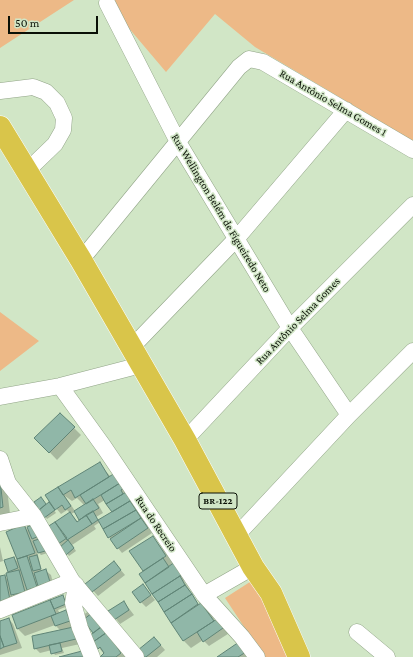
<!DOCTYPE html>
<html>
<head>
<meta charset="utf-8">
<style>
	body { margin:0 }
	#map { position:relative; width:413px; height:657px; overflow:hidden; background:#d1e6c6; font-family:"Crimson Pro",serif }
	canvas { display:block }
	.scale { position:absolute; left:8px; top:16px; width:90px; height:18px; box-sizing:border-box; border:2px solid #0a1006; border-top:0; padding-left:5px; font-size:12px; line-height:14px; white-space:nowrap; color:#0a1006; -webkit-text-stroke:3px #d1e6c6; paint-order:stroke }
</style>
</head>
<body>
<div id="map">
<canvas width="413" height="657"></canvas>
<div class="scale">50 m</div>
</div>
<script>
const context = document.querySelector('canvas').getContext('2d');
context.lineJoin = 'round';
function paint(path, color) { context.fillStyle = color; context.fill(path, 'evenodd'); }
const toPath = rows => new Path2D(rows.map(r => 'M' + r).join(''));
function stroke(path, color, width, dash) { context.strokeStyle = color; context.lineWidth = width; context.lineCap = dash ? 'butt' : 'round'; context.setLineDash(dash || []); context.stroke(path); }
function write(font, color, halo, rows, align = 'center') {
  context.font = font + ' "Crimson Pro",serif'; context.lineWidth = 3; context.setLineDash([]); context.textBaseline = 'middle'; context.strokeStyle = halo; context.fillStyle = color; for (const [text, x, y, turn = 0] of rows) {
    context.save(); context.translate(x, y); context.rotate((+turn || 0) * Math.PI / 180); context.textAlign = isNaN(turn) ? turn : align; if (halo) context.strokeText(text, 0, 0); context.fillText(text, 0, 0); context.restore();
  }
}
paint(toPath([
	[0,0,74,0,0,48],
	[105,0,413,0,413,141,255,47,215,14,166,72],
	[0,312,39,341,0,371],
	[253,580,288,657,264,657,225,598]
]), '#edb987');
paint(toPath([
	[60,414,81,435,57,460,36,438],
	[99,464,111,477,115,475,152,533,122,553,109,537,100,522,94,526,96,529,72,545,76,551,69,556,59,543,70,513,67,510,61,514,46,496],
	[65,496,72,501,77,498,85,506,75,511],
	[105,500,113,512,98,521,96,517,103,513,98,504],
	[75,512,80,521,78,522,71,514],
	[0,474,6,480,10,514,0,516],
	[43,501,46,506,52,507,56,513,47,519,35,503],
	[24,526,30,532,28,527,51,552,41,555,37,551,42,572,46,571,51,575,54,587,39,586,41,592,32,594,27,589,29,597,17,600,12,595,14,605,0,608,0,578,5,576,8,580,11,573,9,571,14,558,17,561,7,532],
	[153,537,187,579,184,581,199,605,205,601,215,621,231,632,209,646,203,640,191,648,184,641,140,574,144,571],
	[0,547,3,561,0,562],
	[114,562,125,575,98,596,87,584],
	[148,591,155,600,146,607,141,602],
	[63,596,68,606,58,610,60,614,66,611,71,616,74,626,69,629,80,644,62,648,64,653,55,655,52,650,40,653,35,648,61,631,55,625,25,636,18,629,13,615],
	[124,602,134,615,120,624,110,611],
	[89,611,122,654,125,652,129,657,102,657,104,654,90,637,94,633,84,620,83,615],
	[9,619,13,624,22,648,0,655,0,622],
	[159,643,165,650,157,657,144,657],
	[239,643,250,657,219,657]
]), '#0003');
const building = toPath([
	[60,413,75,427,49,453,34,438,60,413],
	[100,462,109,477,75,498,71,490,63,495,58,487,100,462],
	[115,473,120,483,86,504,80,495,115,473],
	[0,479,3,507,0,508,0,479],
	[120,483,124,488,121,490,123,494,106,504,101,495,120,483],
	[58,487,71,506,65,510,62,505,55,510,45,495,58,487],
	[128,491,133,499,112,512,106,504,128,491],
	[41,497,46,504,39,510,34,502,41,497],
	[93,499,99,508,79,520,74,511,93,499],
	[130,501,136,510,103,529,98,520,130,501],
	[49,502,55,510,44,518,39,510,49,502],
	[136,510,141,518,108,538,103,529,136,510],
	[93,511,98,520,92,524,86,515,93,511],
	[70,512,77,522,86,515,92,524,67,540,55,522,70,512],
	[141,518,148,528,117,549,110,539,141,518],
	[55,522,67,538,58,544,47,527,55,522],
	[24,524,35,553,17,559,6,532,24,524],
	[34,524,39,536,32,539,27,527,34,524],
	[153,536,166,556,143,571,129,551,153,536],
	[45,537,49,550,38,553,33,541,45,537],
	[68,540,74,548,66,555,60,547,68,540],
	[37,555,41,569,33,571,29,557,37,555],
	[27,556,37,587,27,590,17,559,27,556],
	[14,557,18,568,8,572,4,560,14,557],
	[163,558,169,567,145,583,139,574,163,558],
	[114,561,121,570,92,592,85,584,114,561],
	[175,562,183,574,152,594,145,583,175,562],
	[46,569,50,582,38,586,34,573,46,569],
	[19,570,25,592,11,595,6,573,19,570],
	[5,575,10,600,0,602,0,576,5,575],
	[180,576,185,585,158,602,152,594,180,576],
	[143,584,151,595,140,603,132,592,143,584],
	[185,585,192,594,164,612,158,602,185,585],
	[192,594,198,604,171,623,164,612,192,594],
	[63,595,66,604,54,609,50,600,63,595],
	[50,600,56,614,17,629,12,615,50,600],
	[124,601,129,610,114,620,108,611,124,601],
	[201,603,214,621,183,641,171,623,201,603],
	[66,610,70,621,55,626,51,616,66,610],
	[92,613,102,626,93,633,83,620,92,613],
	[220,617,226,626,203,642,197,632,220,617],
	[9,618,17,643,4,647,0,636,0,621,9,618],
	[104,625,109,631,93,642,88,637,104,625],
	[78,626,75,636,76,639,34,649,32,636,78,626],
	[107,632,121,653,116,657,100,657,104,653,100,647,98,649,93,642,107,632],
	[0,636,4,647,0,649,0,636],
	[154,637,161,645,146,657,143,657,138,650,154,637],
	[239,642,246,652,238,657,217,657,239,642],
	[60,643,62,651,51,654,49,645,60,643],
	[82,651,84,657,59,657,82,651]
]);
paint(building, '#90b7a8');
stroke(building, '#608577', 1);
const minor = toPath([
	[107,3,178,142,290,328,349,415],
	[0,91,33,87,46,92,57,103,64,118,63,130,55,144,27,171],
	[81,260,239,67,249,59,263,62,413,150],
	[131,348,237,238,346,110],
	[60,386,104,447,204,595,242,637,257,657],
	[0,397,60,386,141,365],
	[185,440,290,328,413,205],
	[0,459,8,483,34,516,72,581,136,657],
	[0,523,34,516],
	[237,535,349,415,413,351],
	[76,585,73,603,80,628,92,657],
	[204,595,253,567],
	[0,610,72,581],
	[357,632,387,657]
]);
const highway = toPath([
	[0,127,81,260,185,440,253,567,271,593,299,657]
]);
stroke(minor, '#91a487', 17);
stroke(highway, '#fff', 23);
stroke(minor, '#fff', 16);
stroke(highway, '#d9c54a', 22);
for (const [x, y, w] of [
	[218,501,38]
]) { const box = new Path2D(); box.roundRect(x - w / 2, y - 8, w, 16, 3); context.fillStyle = '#d1e6c6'; context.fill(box); stroke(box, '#0a1006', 1); }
write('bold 10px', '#0a1006', null, [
	["BR-122",218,501]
]);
write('11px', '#0a1006', '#d1e6c6', [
	["Rua Antônio Selma Gomes 1",333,103,30],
	["Rua Wellington Belém de Figueiredo Neto",221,213,59],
	["Rua Antônio Selma Gomes",298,321,-46],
	["Rua do Recreio",156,524,56]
]);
</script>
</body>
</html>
